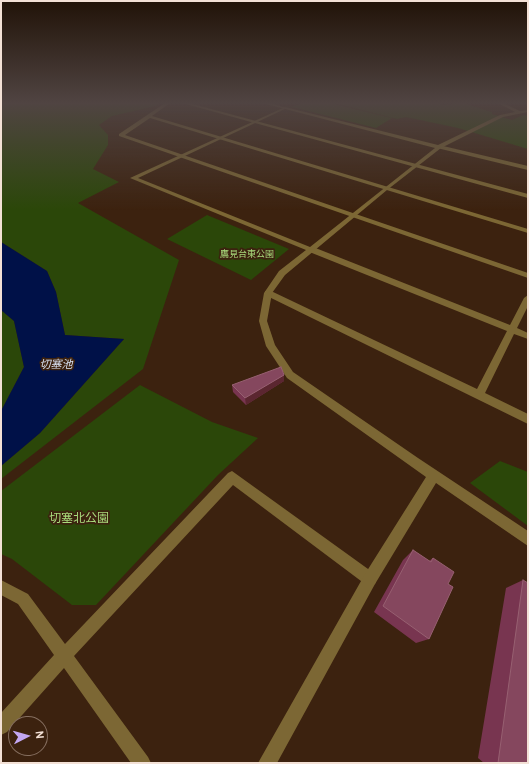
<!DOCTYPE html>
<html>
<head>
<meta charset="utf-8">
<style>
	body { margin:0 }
	#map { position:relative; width:529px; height:764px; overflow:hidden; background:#3c220f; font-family:Overpass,sans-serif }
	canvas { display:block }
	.frame { position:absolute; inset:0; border:2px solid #f3e1d6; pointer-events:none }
	.north { position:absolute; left:8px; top:716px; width:40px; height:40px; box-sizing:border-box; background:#3c220f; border:1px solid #856e5f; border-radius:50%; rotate:84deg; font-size:11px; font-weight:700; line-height:16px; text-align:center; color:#f3e1d6 }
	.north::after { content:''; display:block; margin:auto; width:14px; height:18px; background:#c3a7f2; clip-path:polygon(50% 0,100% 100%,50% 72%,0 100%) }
</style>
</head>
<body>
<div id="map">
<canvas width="529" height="764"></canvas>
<div class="frame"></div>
<div class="north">N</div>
</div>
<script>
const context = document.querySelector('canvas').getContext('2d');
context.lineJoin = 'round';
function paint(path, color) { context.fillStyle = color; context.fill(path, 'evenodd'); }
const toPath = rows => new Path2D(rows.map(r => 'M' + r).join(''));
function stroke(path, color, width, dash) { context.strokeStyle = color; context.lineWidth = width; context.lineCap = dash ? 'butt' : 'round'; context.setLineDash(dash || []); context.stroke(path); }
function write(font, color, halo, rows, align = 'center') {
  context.font = font + ' Overpass,"Noto Sans JP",sans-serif'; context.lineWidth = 3.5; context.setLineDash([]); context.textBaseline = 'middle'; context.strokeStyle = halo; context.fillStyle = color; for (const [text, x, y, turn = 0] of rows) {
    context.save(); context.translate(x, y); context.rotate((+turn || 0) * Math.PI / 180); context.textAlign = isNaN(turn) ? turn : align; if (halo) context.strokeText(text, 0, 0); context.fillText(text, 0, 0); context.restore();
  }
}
paint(toPath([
	[1,103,159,103,156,106,112,116,99,125,108,135,108,145,93,169,119,182,78,203,179,260,143,369,1,479,1,466,40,433,124,339,65,335,56,292,47,271,1,242],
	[302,103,330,103,392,118,376,128,292,107],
	[334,103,437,103,443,105,463,103,492,112,492,114,512,120,523,115,528,116,528,149,458,128,406,117,397,119],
	[207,215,289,249,251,280,167,239],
	[1,310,14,321,24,367,1,411],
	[140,385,212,422,258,438,218,475,96,605,72,605,12,559,1,554,1,491],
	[500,461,528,472,528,526,470,483]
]), '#2b4709');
paint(toPath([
	[1,242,47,271,56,292,65,335,124,339,40,433,1,466,1,411,24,367,14,321,1,310]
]), '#001148');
paint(toPath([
	[165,103,170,103,152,116,528,229,528,233,150,118,125,135,528,273,528,278,119,136,119,134,165,103],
	[182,103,189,103,528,194,528,198,182,103],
	[262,103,270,103,287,108,285,109,262,103],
	[439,145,528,166,528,170,437,148,437,146,439,145],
	[307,247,313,247,510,325,524,298,528,295,528,306,517,328,528,333,528,339,514,334,485,393,528,414,528,424,265,295,265,291,271,291,477,389,507,331,307,251,307,247],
	[232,471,375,574,377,579,375,584,370,586,365,584,233,485,74,656,148,757,151,763,131,763,64,668,7,732,1,735,1,713,54,655,18,604,1,595,1,580,28,594,65,644,228,473,232,471]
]), '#7c6734');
paint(toPath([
	[498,103,503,103,520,111,528,110,528,112,503,117,441,148,387,190,285,275,272,293,267,321,275,345,293,372,418,458,528,531,528,546,436,483,375,584,277,763,258,763,365,574,426,477,287,378,266,346,259,321,264,293,279,271,306,250,130,178,285,107,438,145,500,115,515,112,498,103],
	[285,109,435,148,310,247,138,178,285,109]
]), '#7c6734');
paint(toPath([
	[284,375,284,381,246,405,233,392,232,385],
	[413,550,429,561,433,558,448,584,429,639,416,643,374,612,403,560],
	[523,580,528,763,484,763,478,758,506,588]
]), '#783550');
paint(toPath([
	[284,375,284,381,246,405,245,398]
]), '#5b2630');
const building = toPath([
	[281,367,284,375,245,398,232,385,281,367],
	[413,550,431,562,433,558,454,572,448,584,453,587,429,639,383,606,413,550],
	[523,580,528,583,528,763,498,763,523,580]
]);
paint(building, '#85475e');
stroke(building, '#976071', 1);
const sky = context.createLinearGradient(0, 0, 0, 210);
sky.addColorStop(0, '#211308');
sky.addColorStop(0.49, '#504442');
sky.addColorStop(1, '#50444200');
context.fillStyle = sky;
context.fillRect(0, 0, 529, 210);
write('9px', '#a9db7c', '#3c220f', [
	["鷹見台東公園",247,255]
]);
write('italic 11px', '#d9e3f5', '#3c220f', [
	["切塞池",56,366]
]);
write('12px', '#a9db7c', '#3c220f', [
	["切塞北公園",79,520]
]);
</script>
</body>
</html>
